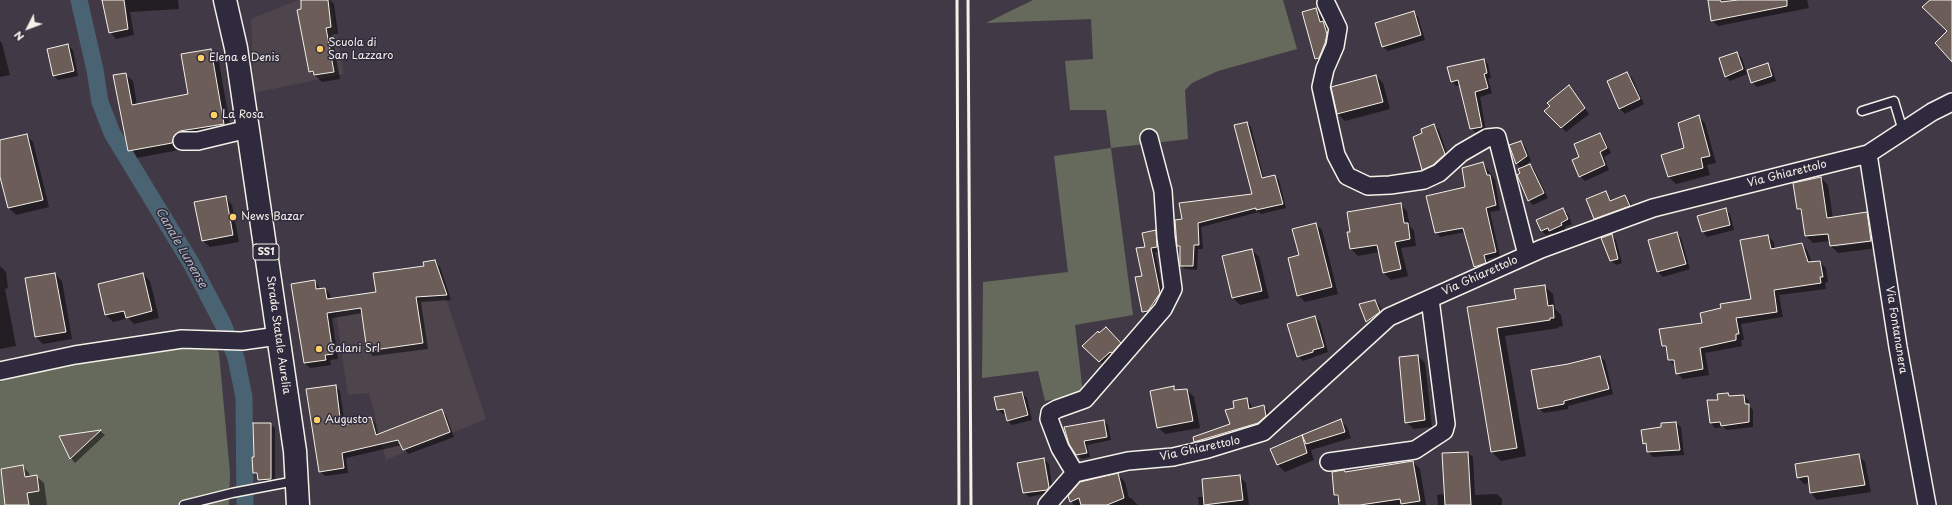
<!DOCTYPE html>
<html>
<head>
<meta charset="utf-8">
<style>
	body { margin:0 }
	#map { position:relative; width:1952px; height:505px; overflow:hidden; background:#413945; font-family:"Playpen Sans",sans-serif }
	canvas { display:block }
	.north { position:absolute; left:8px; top:8px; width:40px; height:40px; -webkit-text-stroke:3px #2f2a3d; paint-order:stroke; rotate:228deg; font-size:11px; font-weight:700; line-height:16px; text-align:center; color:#f4f1e8 }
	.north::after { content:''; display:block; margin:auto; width:14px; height:18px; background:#f4f1e8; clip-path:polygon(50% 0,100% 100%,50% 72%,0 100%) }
</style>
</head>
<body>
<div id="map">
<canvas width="1952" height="505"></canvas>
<div class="north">N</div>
</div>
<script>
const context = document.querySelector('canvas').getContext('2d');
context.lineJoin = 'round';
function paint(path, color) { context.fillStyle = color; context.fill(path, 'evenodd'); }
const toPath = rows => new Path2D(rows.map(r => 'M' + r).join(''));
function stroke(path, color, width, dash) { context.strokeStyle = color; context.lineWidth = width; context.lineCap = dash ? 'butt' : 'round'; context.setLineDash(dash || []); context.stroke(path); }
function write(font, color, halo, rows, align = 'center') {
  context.font = font + ' "Playpen Sans",sans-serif'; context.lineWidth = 3; context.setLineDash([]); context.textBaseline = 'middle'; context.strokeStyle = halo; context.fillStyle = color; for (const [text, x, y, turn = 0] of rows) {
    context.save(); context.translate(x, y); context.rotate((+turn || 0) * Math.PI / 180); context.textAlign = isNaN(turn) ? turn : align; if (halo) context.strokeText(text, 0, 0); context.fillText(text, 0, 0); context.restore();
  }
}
paint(toPath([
	[298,0,330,0,344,74,254,93,251,19],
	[445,296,486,419,386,460,369,393,348,395,336,313]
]), '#4e444b');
paint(toPath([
	[1033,0,1283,0,1297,49,1218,71,1192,83,1185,90,1188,139,1111,148,1133,315,1075,325,1083,393,1045,401,1038,371,982,378,983,282,1068,272,1054,156,1111,148,1106,110,1070,110,1065,61,1093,59,1091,19,986,23],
	[156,349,216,349,219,353,230,473,229,505,0,505,0,382,11,377]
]), '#666a5c');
paint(toPath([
	[103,0,178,0,179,9,130,12,134,35,116,39,110,32],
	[306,0,330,0,334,4,338,34,332,35,340,79,322,82,310,71,302,10],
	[1714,0,1719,0,1722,3,1747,0,1807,0,1809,8,1718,26,1712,20],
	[1316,9,1328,27,1331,39,1320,63,1316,59],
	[1413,12,1418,17,1425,40,1388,51,1383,47],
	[0,41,2,43,10,75,0,77],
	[68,45,73,50,78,76,58,80,54,76],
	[211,50,218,57,231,131,180,143,179,150,136,158,129,151,115,76,125,74,133,81,137,105,190,95],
	[1737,53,1742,58,1747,74,1730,81,1725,76],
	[1484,60,1488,64,1491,78,1488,79,1492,93,1480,97,1486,131,1476,133,1471,128,1460,85,1456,86,1452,81],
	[1767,64,1772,69,1776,81,1757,87,1752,82],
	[1627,73,1632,78,1644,104,1625,114,1620,109,1608,82],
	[1376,76,1383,83,1390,109,1345,121,1338,114],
	[1569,86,1589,114,1566,132,1546,111],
	[1698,116,1705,123,1716,163,1707,165,1710,175,1676,184,1669,177,1663,156,1685,149],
	[1247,123,1251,127,1264,179,1275,176,1279,180,1286,208,1261,214,1259,212,1201,227,1203,249,1198,249,1197,270,1185,269,1181,265,1181,249,1178,246,1184,220,1253,195],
	[1434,125,1439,130,1449,159,1428,174,1423,169,1424,134],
	[1600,134,1604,139,1611,153,1604,157,1609,170,1585,181,1580,176,1581,157],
	[26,135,33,142,49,207,16,215,9,208,0,172,0,141],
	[1520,142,1525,146,1531,161,1523,167,1530,165,1534,169,1548,198,1533,205,1528,200,1521,174,1521,168,1517,164,1513,155],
	[1483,163,1495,180,1500,210,1490,212,1500,256,1488,259,1490,267,1479,271,1474,267,1465,232,1440,237,1436,232],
	[1821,178,1828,185,1833,219,1867,213,1874,221,1878,248,1838,253,1831,246,1830,241,1813,243,1806,236,1802,213,1798,209],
	[1876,239,1876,241,1835,247,1835,244],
	[1605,192,1612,201,1625,196,1630,201,1634,211,1599,223,1594,219],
	[225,197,232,205,239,242,210,247,202,240],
	[1400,204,1407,211,1410,226,1414,231,1416,246,1401,248,1408,276,1391,280,1384,273,1380,252,1358,256,1351,249],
	[1563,210,1568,214,1572,224,1565,227,1566,230,1554,235,1552,233,1546,235,1541,230],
	[1725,210,1730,214,1734,230,1707,237,1703,232],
	[1316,224,1322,230,1338,294,1305,302,1298,295,1300,256],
	[1155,231,1160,236,1161,252,1155,252,1164,298,1147,316,1143,311,1143,277,1146,248],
	[1676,233,1681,238,1690,269,1663,277,1658,272,1649,241],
	[1611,235,1616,240,1622,263,1616,265,1611,260],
	[1768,236,1774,242,1775,249,1802,244,1807,250,1812,263,1820,262,1826,268,1828,282,1825,283,1826,289,1779,295,1783,317,1741,324,1744,340,1741,340,1742,346,1705,353,1709,375,1683,379,1677,373,1675,366,1669,360,1668,351,1663,346,1752,299],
	[1252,250,1259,257,1269,298,1240,305,1233,298],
	[434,261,440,267,451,300,421,302,428,349,373,356,368,351,363,313,332,318,338,359,330,360,331,365,310,368,305,363,315,281,320,289,325,289,330,294,331,300,377,293],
	[0,266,6,272,8,288,5,289,16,346,0,349],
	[55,274,62,281,72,339,43,344,36,337],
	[143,274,150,281,159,318,134,324,128,318,113,322,106,315],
	[1544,286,1553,294,1555,309,1561,315,1563,326,1558,327,1559,328,1505,336,1526,456,1501,461,1492,452,1468,308,1517,299],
	[1375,301,1379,304,1383,316,1371,325,1367,322,1361,305],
	[1315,317,1320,322,1328,352,1303,361,1298,356],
	[1111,333,1125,348,1105,366,1088,350,1099,334],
	[1418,356,1425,363,1432,427,1414,429,1406,422,1400,358],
	[1600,357,1605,361,1613,394,1568,406,1568,409,1544,413,1539,408,1568,365],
	[335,386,340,391,345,426,371,418,375,423,378,435,442,411,446,415,454,437,408,454,402,445,346,458,348,473,325,476,320,471],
	[1174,387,1177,391,1187,390,1194,397,1200,428,1165,434,1158,427],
	[1022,393,1027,398,1032,420,1012,425,1007,420,1006,414,1003,414,998,410],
	[1728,394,1730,397,1744,396,1749,401,1749,406,1753,410,1753,427,1727,430,1723,427,1715,428,1711,423,1708,401,1719,401],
	[1246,399,1251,404,1252,409,1263,406,1268,411,1270,421,1200,446,1195,441,1231,424],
	[1104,421,1108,425,1111,440,1087,445,1090,457,1081,459,1070,443],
	[1341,421,1347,427,1351,438,1311,450,1314,460,1285,472,1278,465,1271,449,1302,437,1305,439],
	[1676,423,1681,427,1684,455,1653,457,1648,452,1647,446,1644,443,1662,428],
	[270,424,275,428,275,484,263,484,254,473,255,458],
	[100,431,105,435,75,463,71,458,60,437],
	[1468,453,1473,457,1475,495,1497,494,1502,499,1502,505,1438,505,1437,495,1445,494],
	[1858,455,1865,462,1871,492,1817,500,1811,493,1810,483,1804,484,1798,477],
	[1044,459,1049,464,1053,492,1029,497,1024,492],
	[1413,462,1420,469,1426,505,1340,505,1339,500,1335,495,1333,473,1344,471,1346,473],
	[22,466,29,473,30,477,36,476,44,483,47,505,6,505],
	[1118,475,1125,482,1129,498,1131,498,1138,505,1074,505,1071,501],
	[1239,476,1246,483,1249,505,1199,505,1198,497,1204,497]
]), '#0007');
stroke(toPath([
	[79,0,95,70,100,102,112,133,191,263,223,324,236,358,244,397,245,505]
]), '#4a6373', 17);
const building = toPath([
	[102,0,124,0,128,29,109,33,102,0],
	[301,0,328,0,331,27,326,28,334,72,314,75,313,71,309,72,297,10,301,9,301,0],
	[1708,0,1720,0,1721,2,1738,0,1787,0,1787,6,1711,21,1708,0],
	[1930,0,1952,0,1952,62,1935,43,1947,31,1922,7,1930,0],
	[1316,8,1320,22,1323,21,1327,34,1325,43,1319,58,1315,59,1302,12,1316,8],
	[1414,11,1421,35,1382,47,1375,23,1414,11],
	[68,44,74,71,53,76,47,49,68,44],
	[211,49,224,124,180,131,174,136,172,143,128,151,113,75,126,73,132,105,188,94,181,54,211,49],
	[1737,52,1743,69,1725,77,1719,58,1737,52],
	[1484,59,1487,73,1484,74,1488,88,1475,92,1482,127,1470,129,1458,80,1451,82,1447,67,1484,59],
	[1768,63,1772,76,1751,83,1747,70,1768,63],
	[1627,72,1640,99,1619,109,1607,81,1627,72],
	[1376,75,1383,102,1337,114,1331,87,1376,75],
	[1569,85,1585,108,1561,128,1544,111,1550,106,1547,103,1569,85],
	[1699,115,1710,156,1701,158,1703,168,1668,177,1661,155,1684,148,1678,123,1699,115],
	[1247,122,1262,178,1275,175,1283,204,1256,210,1256,208,1198,223,1199,245,1194,245,1193,266,1180,266,1180,246,1177,246,1175,220,1182,219,1179,203,1252,194,1234,125,1247,122],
	[1434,124,1445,154,1433,165,1422,170,1413,137,1422,133,1421,129,1434,124],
	[1600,133,1607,148,1600,152,1605,165,1579,177,1572,160,1579,157,1574,144,1600,133],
	[27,134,43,200,8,208,0,177,0,140,27,134],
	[1521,141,1527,156,1516,164,1509,145,1521,141],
	[1483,162,1487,175,1490,175,1496,205,1486,208,1496,252,1484,255,1486,263,1474,267,1463,228,1435,233,1426,196,1465,187,1462,168,1483,162],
	[1530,164,1544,193,1528,201,1517,175,1520,173,1518,169,1530,164],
	[1821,177,1827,218,1867,212,1871,241,1830,246,1828,234,1805,236,1801,209,1797,209,1793,183,1821,177],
	[1606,191,1610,201,1625,195,1630,206,1594,219,1586,199,1606,191],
	[226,196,233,235,202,241,194,202,226,196],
	[1401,203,1404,223,1408,223,1410,239,1395,242,1401,269,1383,273,1377,245,1350,249,1347,232,1350,232,1347,212,1401,203],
	[1563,208,1568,219,1561,223,1562,225,1549,231,1548,228,1541,231,1536,220,1563,208],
	[1726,208,1730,225,1702,232,1697,216,1726,208],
	[1316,223,1332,287,1297,296,1288,258,1299,255,1292,229,1316,223],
	[1156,230,1157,247,1151,248,1160,293,1148,311,1142,312,1135,277,1142,276,1136,248,1145,247,1142,233,1156,230],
	[1677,232,1686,264,1657,272,1648,240,1677,232],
	[1612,234,1618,259,1610,261,1601,238,1612,234],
	[1768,235,1771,249,1802,243,1808,262,1820,261,1823,277,1820,277,1821,283,1774,290,1777,312,1736,318,1739,334,1736,334,1736,340,1700,348,1703,369,1676,374,1674,360,1668,360,1666,346,1662,346,1659,329,1702,323,1700,313,1721,308,1720,304,1751,299,1740,240,1768,235],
	[1252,249,1262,291,1232,298,1222,256,1252,249],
	[435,260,447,295,416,297,423,343,367,351,361,308,327,313,333,354,325,355,326,360,304,363,291,284,315,280,316,289,325,288,327,299,376,292,373,273,424,266,423,262,435,260],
	[55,273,66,332,35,337,25,278,55,273],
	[143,273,152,311,126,318,124,311,105,315,98,284,143,273],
	[1545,285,1548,306,1553,305,1554,318,1550,318,1550,320,1497,328,1517,448,1491,452,1467,307,1516,299,1514,289,1545,285],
	[1375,300,1380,312,1366,322,1359,304,1375,300],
	[1315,316,1324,347,1313,350,1313,352,1297,357,1287,324,1315,316],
	[1106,327,1121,343,1112,353,1110,352,1099,362,1082,346,1098,331,1099,333,1106,327],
	[1418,355,1425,420,1405,423,1399,357,1418,355],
	[1600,356,1609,389,1564,401,1564,404,1538,409,1531,370,1568,364,1600,356],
	[336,385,341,426,371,417,376,435,442,409,450,432,403,450,398,440,342,453,344,468,319,472,306,389,336,385],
	[1174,386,1174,390,1187,389,1193,421,1157,428,1150,391,1174,386],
	[1022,392,1028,415,1007,421,1004,409,997,410,994,397,1022,392],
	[1728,393,1729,396,1744,395,1745,404,1749,404,1749,422,1721,426,1720,422,1710,423,1707,400,1718,400,1717,394,1728,393],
	[1247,398,1249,409,1264,405,1266,416,1258,423,1194,442,1193,437,1230,424,1225,410,1234,408,1233,401,1247,398],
	[1341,419,1345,432,1306,444,1302,435,1341,419],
	[1104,420,1107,437,1084,441,1087,453,1076,455,1069,444,1064,427,1104,420],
	[1676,422,1680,450,1647,452,1646,443,1643,444,1641,430,1661,427,1661,423,1676,422],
	[253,423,271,423,271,479,258,480,257,473,253,473,252,457,254,457,253,423],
	[101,430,70,459,59,436,101,430],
	[1302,435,1307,453,1277,465,1270,449,1302,435],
	[1468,452,1471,505,1445,505,1442,453,1468,452],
	[1859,454,1865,485,1810,493,1808,476,1797,478,1795,464,1859,454],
	[1044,458,1049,487,1047,490,1023,493,1017,463,1044,458],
	[1413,461,1420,501,1401,504,1400,499,1360,505,1339,505,1338,495,1334,495,1332,472,1344,470,1345,472,1413,461],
	[23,465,25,477,37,475,39,491,27,493,29,505,5,505,1,469,23,465],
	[1118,473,1124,498,1107,505,1081,505,1079,498,1070,502,1068,496,1080,482,1118,473],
	[1240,475,1243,500,1204,505,1202,479,1240,475]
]);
paint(building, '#6c5d59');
stroke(building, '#f4f1e8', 1);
const lane = toPath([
	[1862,111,1894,101,1903,131],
	[184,505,232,493,295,481]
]);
const street = toPath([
	[1326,3,1338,28,1335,46,1325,69,1321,87,1336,155,1347,176,1368,186,1390,185,1424,180,1439,173,1461,153,1487,138,1497,137,1527,255],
	[182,141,198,141,248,129],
	[1868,154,1898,347,1927,505],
	[0,371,75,355,182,339,242,341,278,336],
	[1329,462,1415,450,1444,431,1446,424,1430,299],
	[1075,473,1060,448,1049,419,1050,413,1057,409,1085,399,1163,309,1173,289,1166,237,1163,191,1149,138],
	[1047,505,1075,473,1128,461,1173,457,1208,449,1263,432,1389,317,1541,249,1653,208,1868,154,1932,112,1952,102]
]);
const primary = toPath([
	[225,0,236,48,295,451,298,505]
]);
stroke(lane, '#f4f1e8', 11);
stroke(street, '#f4f1e8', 20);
stroke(primary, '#f4f1e8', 25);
stroke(lane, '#2f2a3d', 8);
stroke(street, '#2f2a3d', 17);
stroke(primary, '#2f2a3d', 22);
stroke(toPath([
	[957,0,959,505],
	[968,0,971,505]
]), '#f4f1e8', 3);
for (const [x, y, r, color] of [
	[320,49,4,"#ffd166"],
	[201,58,4,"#ffd166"],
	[214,115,4,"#ffd166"],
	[233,217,4,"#ffd166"],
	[319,349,4,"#ffd166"],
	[317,420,4,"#ffd166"]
]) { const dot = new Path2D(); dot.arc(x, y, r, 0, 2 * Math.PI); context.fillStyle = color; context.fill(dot); stroke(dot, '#2f2a3d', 1.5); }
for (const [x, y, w] of [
	[266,252,26]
]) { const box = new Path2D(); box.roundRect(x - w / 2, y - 8, w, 16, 3); context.fillStyle = '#2f2a3d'; context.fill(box); stroke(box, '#f4f1e8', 1); }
write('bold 10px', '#f4f1e8', null, [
	["SS1",266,252]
]);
write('11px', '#f4f1e8', '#2f2a3d', [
	["Scuola di",328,43],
	["San Lazzaro",328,56],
	["Elena e Denis",209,58],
	["La Rosa",222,115],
	["News Bazar",241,217],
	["Calani Srl",327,349],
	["Augusto",325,420]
], 'left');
write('11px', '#f4f1e8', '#2f2a3d', [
	["Via Ghiarettolo",1787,174,-14],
	["Via Ghiarettolo",1480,276,-24],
	["Via Fontananera",1896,330,81],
	["Strada Statale Aurelia",278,335,82],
	["Via Ghiarettolo",1200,449,-12]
]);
write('italic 12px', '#b0b8b9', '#2f2a3d', [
	["Canale Lunense",181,248,60]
]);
</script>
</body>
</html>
